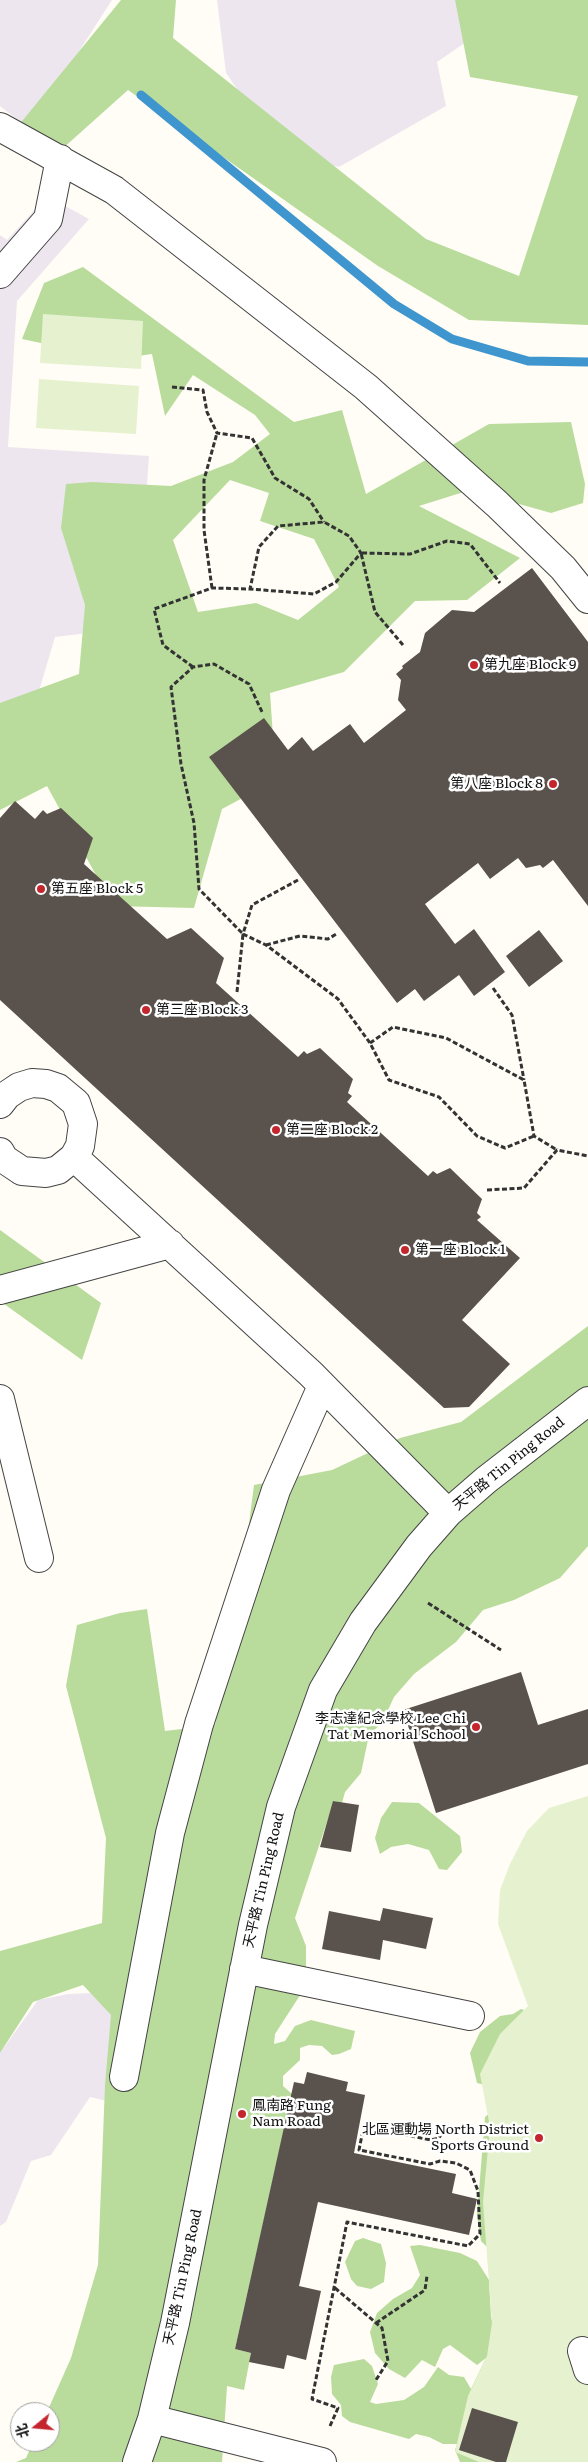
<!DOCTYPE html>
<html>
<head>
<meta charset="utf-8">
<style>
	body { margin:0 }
	#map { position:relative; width:588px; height:2462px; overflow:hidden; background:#fffdf5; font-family:Literata,"Noto Sans SC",serif }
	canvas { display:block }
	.north { position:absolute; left:10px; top:2402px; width:50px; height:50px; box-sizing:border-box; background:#fff; border:1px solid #a0a0a0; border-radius:50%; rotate:253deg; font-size:14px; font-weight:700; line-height:20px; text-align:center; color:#111 }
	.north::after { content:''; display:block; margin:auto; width:18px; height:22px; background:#c4262e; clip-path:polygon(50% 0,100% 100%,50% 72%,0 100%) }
</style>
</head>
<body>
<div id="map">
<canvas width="588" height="2462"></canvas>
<div class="north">北</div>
</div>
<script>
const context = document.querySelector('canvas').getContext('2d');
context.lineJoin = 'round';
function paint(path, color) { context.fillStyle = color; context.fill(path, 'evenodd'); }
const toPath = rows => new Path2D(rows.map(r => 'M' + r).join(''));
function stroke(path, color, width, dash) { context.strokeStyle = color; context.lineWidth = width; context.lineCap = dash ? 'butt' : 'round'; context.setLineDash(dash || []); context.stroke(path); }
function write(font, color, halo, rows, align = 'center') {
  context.font = font + ' Literata,"Noto Sans SC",serif'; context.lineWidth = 5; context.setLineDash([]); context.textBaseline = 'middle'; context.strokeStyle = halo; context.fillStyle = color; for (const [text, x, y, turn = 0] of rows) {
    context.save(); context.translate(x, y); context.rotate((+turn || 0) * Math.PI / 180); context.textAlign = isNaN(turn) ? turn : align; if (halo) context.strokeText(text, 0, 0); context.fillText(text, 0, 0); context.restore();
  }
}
paint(toPath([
	[0,0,112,0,29,129,0,106],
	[217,0,482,0,485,29,437,62,446,106,339,167,290,156,251,109,226,73],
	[47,196,89,219,17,301,8,447,149,456,137,627,55,637,17,765,0,765,0,235,7,240],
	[115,1992,115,2103,90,2097,51,2155,31,2161,6,2222,0,2226,0,2053,38,2000,68,1994]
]), '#eee6ef');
paint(toPath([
	[121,0,176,0,173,38,426,239,519,276,578,96,470,77,455,0,588,0,588,325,469,320,378,266,128,90,42,167,5,142],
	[83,267,294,422,342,410,366,494,489,424,571,422,585,484,583,503,551,513,470,490,419,506,520,558,467,600,415,601,344,672,270,693,276,780,222,809,194,908,113,906,47,786,0,810,0,703,79,674,85,605,61,528,66,484,92,482,171,486,233,462,270,434,255,415,193,375,165,416,152,354,116,359,22,339,44,283],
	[230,480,269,493,260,521,314,539,339,587,298,620,256,603,198,612,173,540],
	[0,1230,101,1303,82,1360,0,1301],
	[588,1326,588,1546,560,1578,514,1600,483,1610,456,1642,414,1674,394,1697,382,1723,369,1735,361,1773,345,1792,342,1803,334,1801,295,1918,306,1946,306,1986,275,2034,274,2044,285,2041,295,2026,311,2020,355,2031,351,2049,339,2054,332,2055,322,2046,309,2045,300,2048,300,2060,283,2076,283,2086,292,2094,235,2349,251,2353,244,2390,227,2386,222,2462,16,2462,26,2458,33,2442,50,2442,50,2412,47,2412,71,2358,98,2265,105,2085,111,2015,83,1985,33,2002,0,2053,0,1951,102,1923,106,1838,66,1686,77,1625,120,1613,147,1609,165,1731,215,1725,245,1555,254,1485,332,1470,400,1438,461,1422],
	[392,1802,419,1803,460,1836,462,1852,447,1870,439,1869,429,1850,408,1844,391,1847,380,1854,375,1838,381,1818],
	[521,2009,535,2014,497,2088,477,2083,470,2053,480,2032,500,2016,513,2014],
	[492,2111,491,2251,481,2241,477,2215,485,2117],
	[363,2238,381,2244,386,2263,384,2282,371,2289,357,2286,351,2279,345,2262,355,2241],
	[420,2245,460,2253,477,2261,489,2280,491,2316,496,2342,588,2462,460,2462,455,2450,457,2444,443,2444,429,2437,416,2434,409,2439,350,2422,342,2416,341,2405,332,2394,331,2377,334,2365,364,2359,372,2366,378,2384,370,2402,376,2404,404,2400,424,2387,438,2367,449,2375,464,2377,471,2389,486,2358,477,2365,450,2345,443,2349,435,2367,422,2360,405,2378,389,2369,375,2353,370,2332,377,2313,393,2299,412,2288,420,2275,410,2246]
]), '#b9dc9c');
paint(toPath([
	[43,314,143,321,141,369,40,363],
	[39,379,139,386,136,434,36,428],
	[588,1796,588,2462,479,2462,455,2452,468,2396,487,2356,492,2323,483,2202,490,2127,480,2074,500,2034,528,2006,498,1924,500,1890,510,1864,527,1831,549,1808]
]), '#e6f2cf');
stroke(toPath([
	[141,95,394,304,452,339,528,361,588,362]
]), '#3f96cf', 9);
paint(toPath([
	[532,568,588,642,588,906,553,860,543,868,540,865,526,868,518,858,490,879,478,863,425,904,455,944,474,929,505,972,474,996,459,975,424,1001,415,989,397,1003,209,757,264,718,288,750,302,737,313,751,350,724,364,743,406,710,398,700,401,680,396,674,403,668,402,666,420,652,425,633,452,610,474,612],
	[15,801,35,819,43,810,47,814,61,808,93,838,84,864,167,939,191,928,224,958,216,983,298,1057,304,1051,307,1054,320,1048,353,1079,348,1093,352,1096,347,1102,428,1176,433,1171,437,1174,450,1168,482,1199,477,1213,481,1217,477,1220,520,1258,462,1320,510,1364,469,1407,444,1408,0,1000,0,818],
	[539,930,563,961,529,987,506,956],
	[521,1672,538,1725,588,1709,588,1764,436,1813,403,1710],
	[333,1801,359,1805,351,1852,320,1847],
	[383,1908,433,1918,426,1949,383,1940,380,1960,322,1949,329,1911,380,1921],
	[307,2072,348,2082,346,2091,365,2095,354,2153,456,2174,452,2193,477,2199,469,2235,318,2202,299,2286,321,2291,306,2360,287,2355,284,2369,249,2362,251,2353,235,2349,294,2082,304,2084],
	[472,2408,518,2422,506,2462,496,2462,459,2450]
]), '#5a524d');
const minor = toPath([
	[0,127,114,190,366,387,497,504,563,568,588,599],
	[0,274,48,219,60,159],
	[0,1104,7,1095,19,1087,32,1083,46,1084,58,1088,76,1103,83,1124,80,1146,74,1157,58,1170,46,1173,22,1171,4,1159,0,1152],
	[74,1157,311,1374,448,1513],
	[0,1290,170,1244],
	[0,1399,39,1558],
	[244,1969,470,2016],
	[124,2077,170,1833,199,1724,276,1490,322,1386],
	[582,2351,588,2370],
	[152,2419,322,2462],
	[137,2462,152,2419,175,2323,253,1925,281,1807,323,1690,363,1622,419,1546,448,1513,486,1480,588,1401]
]);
stroke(minor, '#444', 30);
stroke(toPath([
	[172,387,203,390,207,412,217,433,252,438,275,478,309,499,324,522],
	[212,588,204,530,204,480,217,433],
	[403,645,375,612,361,553,410,554,447,541,470,544,500,583],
	[193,667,163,645,154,609,212,588,250,589,259,547,278,526,324,522,349,536,361,553,336,582,314,594,250,589],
	[298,880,252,905,243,934,266,945,338,999,370,1043,389,1080,439,1097,477,1136,505,1148,534,1136],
	[266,945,300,936,328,939,338,933],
	[493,988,512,1015,524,1080],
	[237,992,243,934,199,889,194,823,181,764,171,687,193,667,214,664,249,684,263,714],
	[370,1043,393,1027,446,1038,524,1080,534,1136,557,1150],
	[487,1190,524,1188,557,1150,588,1156],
	[428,1603,501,1650],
	[335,2288,382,2328,388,2361,376,2380],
	[376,2323,425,2290,427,2276],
	[330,2426,338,2408,312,2399,347,2222,468,2246,480,2234,478,2191,470,2170,456,2163,440,2161,430,2164,359,2150,362,2135,367,2129,375,2129,431,2140,439,2138,443,2131]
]), '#333', 3, [5, 2.5]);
stroke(minor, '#fff', 28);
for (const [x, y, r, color] of [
	[474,665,5,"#c4262e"],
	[553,784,5,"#c4262e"],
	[41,889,5,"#c4262e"],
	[146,1010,5,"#c4262e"],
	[276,1130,5,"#c4262e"],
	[405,1250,5,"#c4262e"],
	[476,1727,5,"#c4262e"],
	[242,2114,5,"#c4262e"],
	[539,2138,5,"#c4262e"]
]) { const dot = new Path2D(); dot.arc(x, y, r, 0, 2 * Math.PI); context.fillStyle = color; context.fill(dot); stroke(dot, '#fff', 2); }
write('14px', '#111', '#fff', [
	["第九座 Block 9",484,665],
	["第八座 Block 8",543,784,"right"],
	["第五座 Block 5",51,889],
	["第三座 Block 3",156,1010],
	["第二座 Block 2",286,1130],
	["第一座 Block 1",415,1250],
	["李志達紀念學校 Lee Chi",466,1719,"right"],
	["Tat Memorial School",466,1735,"right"],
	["鳳南路 Fung",252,2106],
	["Nam Road",252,2122],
	["北區運動場 North District",529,2130,"right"],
	["Sports Ground",529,2146,"right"]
], 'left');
write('14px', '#111', '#fff', [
	["天平路 Tin Ping Road",509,1464,-39],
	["天平路 Tin Ping Road",264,1880,-77],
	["天平路 Tin Ping Road",183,2277,-78]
]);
</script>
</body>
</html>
